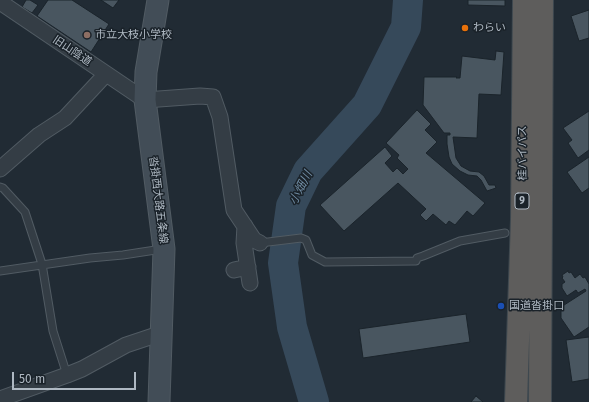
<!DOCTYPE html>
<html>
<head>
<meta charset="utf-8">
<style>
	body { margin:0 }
	#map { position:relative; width:589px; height:402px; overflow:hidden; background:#212b34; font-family:"Fira Sans",sans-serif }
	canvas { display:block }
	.scale { position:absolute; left:12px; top:372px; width:124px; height:18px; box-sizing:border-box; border:2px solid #aeb8c2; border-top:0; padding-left:5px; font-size:12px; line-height:14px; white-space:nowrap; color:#aeb8c2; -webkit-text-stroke:3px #1a2229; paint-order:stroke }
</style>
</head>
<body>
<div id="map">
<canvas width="589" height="402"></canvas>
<div class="scale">50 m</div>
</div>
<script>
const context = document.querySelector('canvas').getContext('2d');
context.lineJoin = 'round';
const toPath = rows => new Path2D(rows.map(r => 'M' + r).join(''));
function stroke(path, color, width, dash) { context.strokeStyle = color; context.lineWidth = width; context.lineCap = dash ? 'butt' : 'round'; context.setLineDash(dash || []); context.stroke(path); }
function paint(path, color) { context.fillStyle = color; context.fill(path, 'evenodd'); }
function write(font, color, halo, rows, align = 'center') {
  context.font = font + ' "Fira Sans","Noto Sans JP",sans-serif'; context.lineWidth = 3; context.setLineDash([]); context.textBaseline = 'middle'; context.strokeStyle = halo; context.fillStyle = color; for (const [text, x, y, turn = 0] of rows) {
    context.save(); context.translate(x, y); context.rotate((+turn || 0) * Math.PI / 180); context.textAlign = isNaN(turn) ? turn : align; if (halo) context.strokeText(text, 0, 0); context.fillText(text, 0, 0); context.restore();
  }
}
stroke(toPath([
	[314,402,292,327,283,263,291,206,308,171,367,105,406,27,408,0]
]), '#36495a', 30);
const building = toPath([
	[26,0,30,0,38,5,32,13,22,7,26,0],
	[48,0,72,0,109,24,91,52,37,16,48,0],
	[101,0,119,0,113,8,101,0],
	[468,0,505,0,505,6,468,5,468,0],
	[589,10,589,38,579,41,571,16,589,10],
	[496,51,504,52,501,95,479,94,477,138,453,137,456,158,461,166,470,171,479,172,484,176,489,185,495,185,496,188,487,191,481,180,477,176,468,175,460,171,452,164,449,157,447,144,447,135,450,135,450,133,444,133,423,105,424,77,457,77,456,78,460,78,462,56,495,60,496,51],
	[417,110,431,124,425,130,437,142,426,153,485,203,473,216,467,211,455,225,449,221,446,225,433,214,426,221,420,215,426,209,398,183,344,231,320,205,385,147,392,156,385,163,393,172,397,168,403,174,408,169,397,158,399,155,386,143,417,110],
	[589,111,589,150,578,158,568,143,572,140,563,128,589,111],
	[589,157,589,188,582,193,567,172,589,157],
	[568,271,569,273,571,272,575,278,580,274,583,278,585,277,589,284,589,327,574,337,561,318,561,307,586,291,585,289,578,293,576,290,567,296,562,288,562,284,565,282,562,278,563,277,562,275,568,271],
	[466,314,470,342,363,358,359,329,466,314],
	[589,337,589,379,572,382,566,340,589,337],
	[476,396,483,402,471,402,476,396]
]);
paint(building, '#495660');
stroke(building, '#1b242b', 1);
const service = toPath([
	[0,187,3,188,25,212,42,264,53,331,67,375],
	[260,243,301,238,306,240,312,255,325,262,416,261,417,258,423,256,460,241,505,233],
	[0,271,90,258,123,255,162,249]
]);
const minor = toPath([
	[0,2,145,100,200,96,213,97,220,117,234,210,254,240,260,243],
	[0,169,39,135,65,118,106,74],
	[245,226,244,243,250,283],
	[234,270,248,267],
	[0,399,67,375,82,369,126,345,162,333]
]);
const secondary = toPath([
	[158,0,146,72,145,100,164,249,159,402]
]);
const trunk = toPath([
	[516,402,522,219,524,0],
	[540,402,542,0]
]);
stroke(service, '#515b63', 9);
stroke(minor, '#515b63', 17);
stroke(secondary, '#515b63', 23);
stroke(trunk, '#3e484f', 24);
stroke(service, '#343d45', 7);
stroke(minor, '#343d45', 15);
stroke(secondary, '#424d57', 21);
stroke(trunk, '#5e5d5c', 22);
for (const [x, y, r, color] of [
	[465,28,4,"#e8710a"],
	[87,35,4,"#8d6e63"],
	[501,306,4,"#1a4fb4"]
]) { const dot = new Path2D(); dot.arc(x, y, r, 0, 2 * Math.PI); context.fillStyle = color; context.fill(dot); stroke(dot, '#1a2229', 1.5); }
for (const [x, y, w] of [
	[522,201,14]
]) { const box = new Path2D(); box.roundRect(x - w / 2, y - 8, w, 16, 3); context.fillStyle = '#1a2229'; context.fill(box); stroke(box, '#aeb8c2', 1); }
write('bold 10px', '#aeb8c2', null, [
	["9",522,201]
]);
write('11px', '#aeb8c2', '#1a2229', [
	["わらい",473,28],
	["市立大枝小学校",95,35],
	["国道沓掛口",509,306]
], 'left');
write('11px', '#aeb8c2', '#1a2229', [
	["旧山陰道",72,51,34],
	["桂バイパス",523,153,-90],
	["沓掛西大路五条線",158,200,83]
]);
write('italic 12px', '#708ca3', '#1a2229', [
	["小畑川",301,188,-63]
]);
</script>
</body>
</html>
